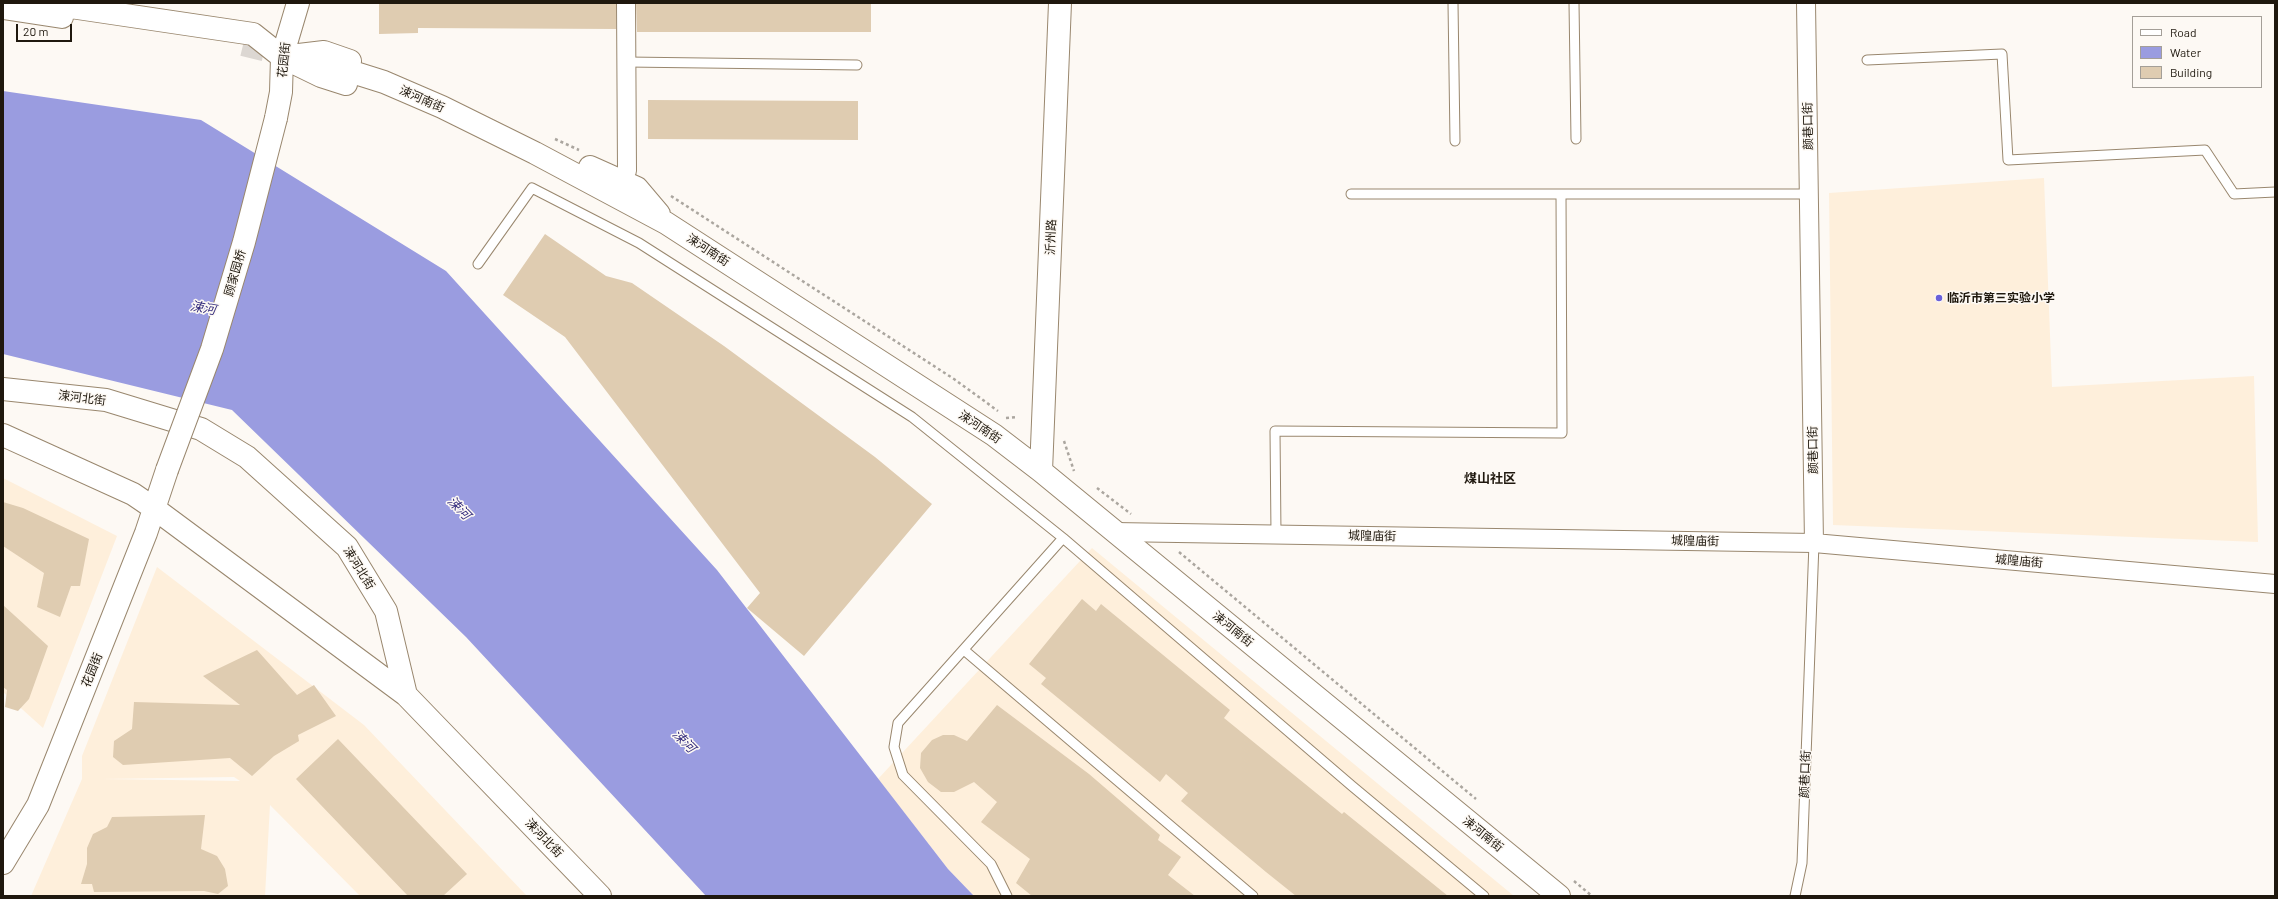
<!DOCTYPE html>
<html>
<head>
<meta charset="utf-8">
<style>
	body { margin:0 }
	#map { position:relative; width:2278px; height:899px; overflow:hidden; background:#fdf9f4; font-family:Barlow,sans-serif }
	canvas { display:block }
	.frame { position:absolute; inset:0; border:4px solid #1f180e; pointer-events:none }
	.legend { position:absolute; left:2132px; top:16px; width:130px; height:72px; box-sizing:border-box; background:#fdf9f4; border:1px solid #a49f98; margin:0; padding:5px 7px; list-style:none; font-size:12px; color:#1f180e }
	.legend li { display:flex; align-items:center; gap:8px; height:20px }
	.legend b { width:20px; border:1px solid #a49f98 }
	.scale { position:absolute; left:16px; top:24px; width:56px; height:18px; box-sizing:border-box; border:2px solid #1f180e; border-top:0; padding-left:5px; font-size:12px; line-height:14px; white-space:nowrap; color:#1f180e; -webkit-text-stroke:3px #fdf9f4; paint-order:stroke }
</style>
</head>
<body>
<div id="map">
<canvas width="2278" height="899"></canvas>
<div class="frame"></div>
<ul class="legend">
<li><b style="height:5px;background:#fff"></b>Road</li>
<li><b style="height:11px;background:#9a9ce0"></b>Water</li>
<li><b style="height:11px;background:#dfccb1"></b>Building</li>
</ul>
<div class="scale">20 m</div>
</div>
<script>
const context = document.querySelector('canvas').getContext('2d');
context.lineJoin = 'round';
function paint(path, color) { context.fillStyle = color; context.fill(path, 'evenodd'); }
const toPath = rows => new Path2D(rows.map(r => 'M' + r).join(''));
function stroke(path, color, width, dash) { context.strokeStyle = color; context.lineWidth = width; context.lineCap = dash ? 'butt' : 'round'; context.setLineDash(dash || []); context.stroke(path); }
function write(font, color, halo, rows, align = 'center') {
  context.font = font + ' Barlow,"Noto Sans SC",sans-serif'; context.lineWidth = 3; context.setLineDash([]); context.textBaseline = 'middle'; context.strokeStyle = halo; context.fillStyle = color; for (const [text, x, y, turn = 0] of rows) {
    context.save(); context.translate(x, y); context.rotate((+turn || 0) * Math.PI / 180); context.textAlign = isNaN(turn) ? turn : align; if (halo) context.strokeText(text, 0, 0); context.fillText(text, 0, 0); context.restore();
  }
}
paint(toPath([
	[2044,178,2052,387,2254,376,2258,542,1833,525,1829,193],
	[3,478,117,536,43,728,3,692],
	[1092,548,1514,896,974,896,948,869,878,779],
	[157,567,364,725,527,896,360,896,270,805,265,896,31,896,82,779,82,756],
	[234,777,240,781,102,779]
]), '#feefdb');
paint(toPath([
	[3,91,201,120,446,271,717,570,948,869,974,896,706,896,466,637,232,410,3,354]
]), '#9a9ce0');
paint(toPath([
	[379,3,616,3,616,29,418,28,418,33,379,34],
	[636,3,871,3,871,32,637,32],
	[648,100,858,101,858,140,648,139],
	[545,234,606,276,632,283,724,346,875,457,932,504,804,656,747,608,760,593,565,337,503,295],
	[3,502,23,508,89,539,80,586,71,586,60,617,37,607,44,573,3,546],
	[1082,599,1096,611,1101,604,1230,710,1224,718,1342,814,1344,812,1448,896,1296,896,1266,872,1181,801,1188,793,1166,774,1160,782,1041,684,1046,678,1029,664],
	[3,605,48,646,29,699,18,711,5,707,7,690,3,687],
	[257,650,297,695,314,685,336,716,298,735,299,741,274,756,252,776,230,758,123,765,113,757,114,741,132,729,134,702,240,705,203,676],
	[997,705,1089,774,1160,835,1158,840,1181,857,1168,875,1195,896,1032,896,1016,883,1030,859,981,822,997,802,974,782,954,792,941,792,928,782,920,768,921,753,932,740,943,735,954,735,967,741],
	[338,739,467,874,443,896,408,896,296,779],
	[205,815,201,849,217,856,225,869,228,886,218,894,204,891,94,892,92,884,81,884,87,864,87,848,93,834,107,827,112,817]
]), '#dfccb1');
stroke(toPath([
	[243,45,280,54]
]), '#dcd7d2', 22, [22, 11]);
const lane = toPath([
	[1453,3,1455,141],
	[1574,3,1576,139],
	[1867,60,2002,54,2008,160,2205,150,2234,194,2275,192],
	[627,62,857,65],
	[1351,194,1809,194],
	[478,264,532,188,639,243,912,417,1063,538,1352,786,1484,896],
	[1276,534,1275,431,1562,433,1561,194],
	[964,650,1253,896],
	[1007,896,991,864,903,775,894,747,898,723,1063,538],
	[1795,896,1802,863,1814,543]
]);
const street = toPath([
	[626,3,627,171],
	[1806,3,1814,543],
	[1114,532,1814,543,2275,584]
]);
const secondary = toPath([
	[44,3,253,34,282,57,321,76,346,84],
	[3,8,62,17],
	[282,57,324,52,350,61],
	[330,65,384,82,442,107,535,153,666,223,994,435,1041,471,1559,896],
	[276,118,281,92,282,57,298,3],
	[590,167,637,188,659,214],
	[3,389,106,400,201,429,247,457,347,547,386,611,406,695],
	[3,435,133,494,155,509,406,695,600,896],
	[1041,471,1060,3],
	[3,863,38,805,146,533,167,470]
]);
stroke(lane, '#99876e', 11);
stroke(street, '#99876e', 20);
stroke(secondary, '#99876e', 24);
stroke(toPath([
	[555,139,579,150],
	[671,196,954,379,998,411],
	[1006,418,1017,417],
	[1064,441,1074,471],
	[1097,488,1131,514],
	[1179,552,1476,799],
	[1574,881,1592,896]
]), '#aba69f', 2.5, [3, 3]);
stroke(lane, '#fff', 9);
stroke(street, '#fff', 18);
stroke(secondary, '#fff', 22);
const secondaryBridge = toPath([
	[167,470,212,349,244,242,276,118]
]);
stroke(secondaryBridge, '#99876e', 24, []);
stroke(secondaryBridge, '#fff', 22);
for (const [x, y, r, color] of [
	[1939,298,4,"#6960da"]
]) { const dot = new Path2D(); dot.arc(x, y, r, 0, 2 * Math.PI); context.fillStyle = color; context.fill(dot); stroke(dot, '#fdf9f4', 1.5); }
write('12px', '#1f180e', '#fdf9f4', [
	["花园街",284,60,-84],
	["涑河南街",422,99,24],
	["颜巷口街",1808,126,-91],
	["沂州路",1051,237,-88],
	["涑河南街",708,250,33],
	["顾家园桥",235,273,-74],
	["涑河北街",82,398,7],
	["涑河南街",980,427,34],
	["颜巷口街",1813,450,-91],
	["城隍庙街",1372,536,1],
	["城隍庙街",1695,541,1],
	["城隍庙街",2019,561,5],
	["涑河北街",359,568,58],
	["涑河南街",1233,629,39],
	["花园街",92,670,-68],
	["颜巷口街",1805,774,-88],
	["涑河南街",1483,834,39],
	["涑河北街",544,838,46]
]);
write('bold 12px', '#1f180e', '#fdf9f4', [
	["临沂市第三实验小学",1947,298]
], 'left');
write('italic 13px', '#38307f', '#fdf9f4', [
	["涑河",203,308,10],
	["涑河",459,508,46],
	["涑河",684,741,46]
]);
write('bold 13px', '#1f180e', '#fdf9f4', [
	["煤山社区",1490,479]
]);
</script>
</body>
</html>
